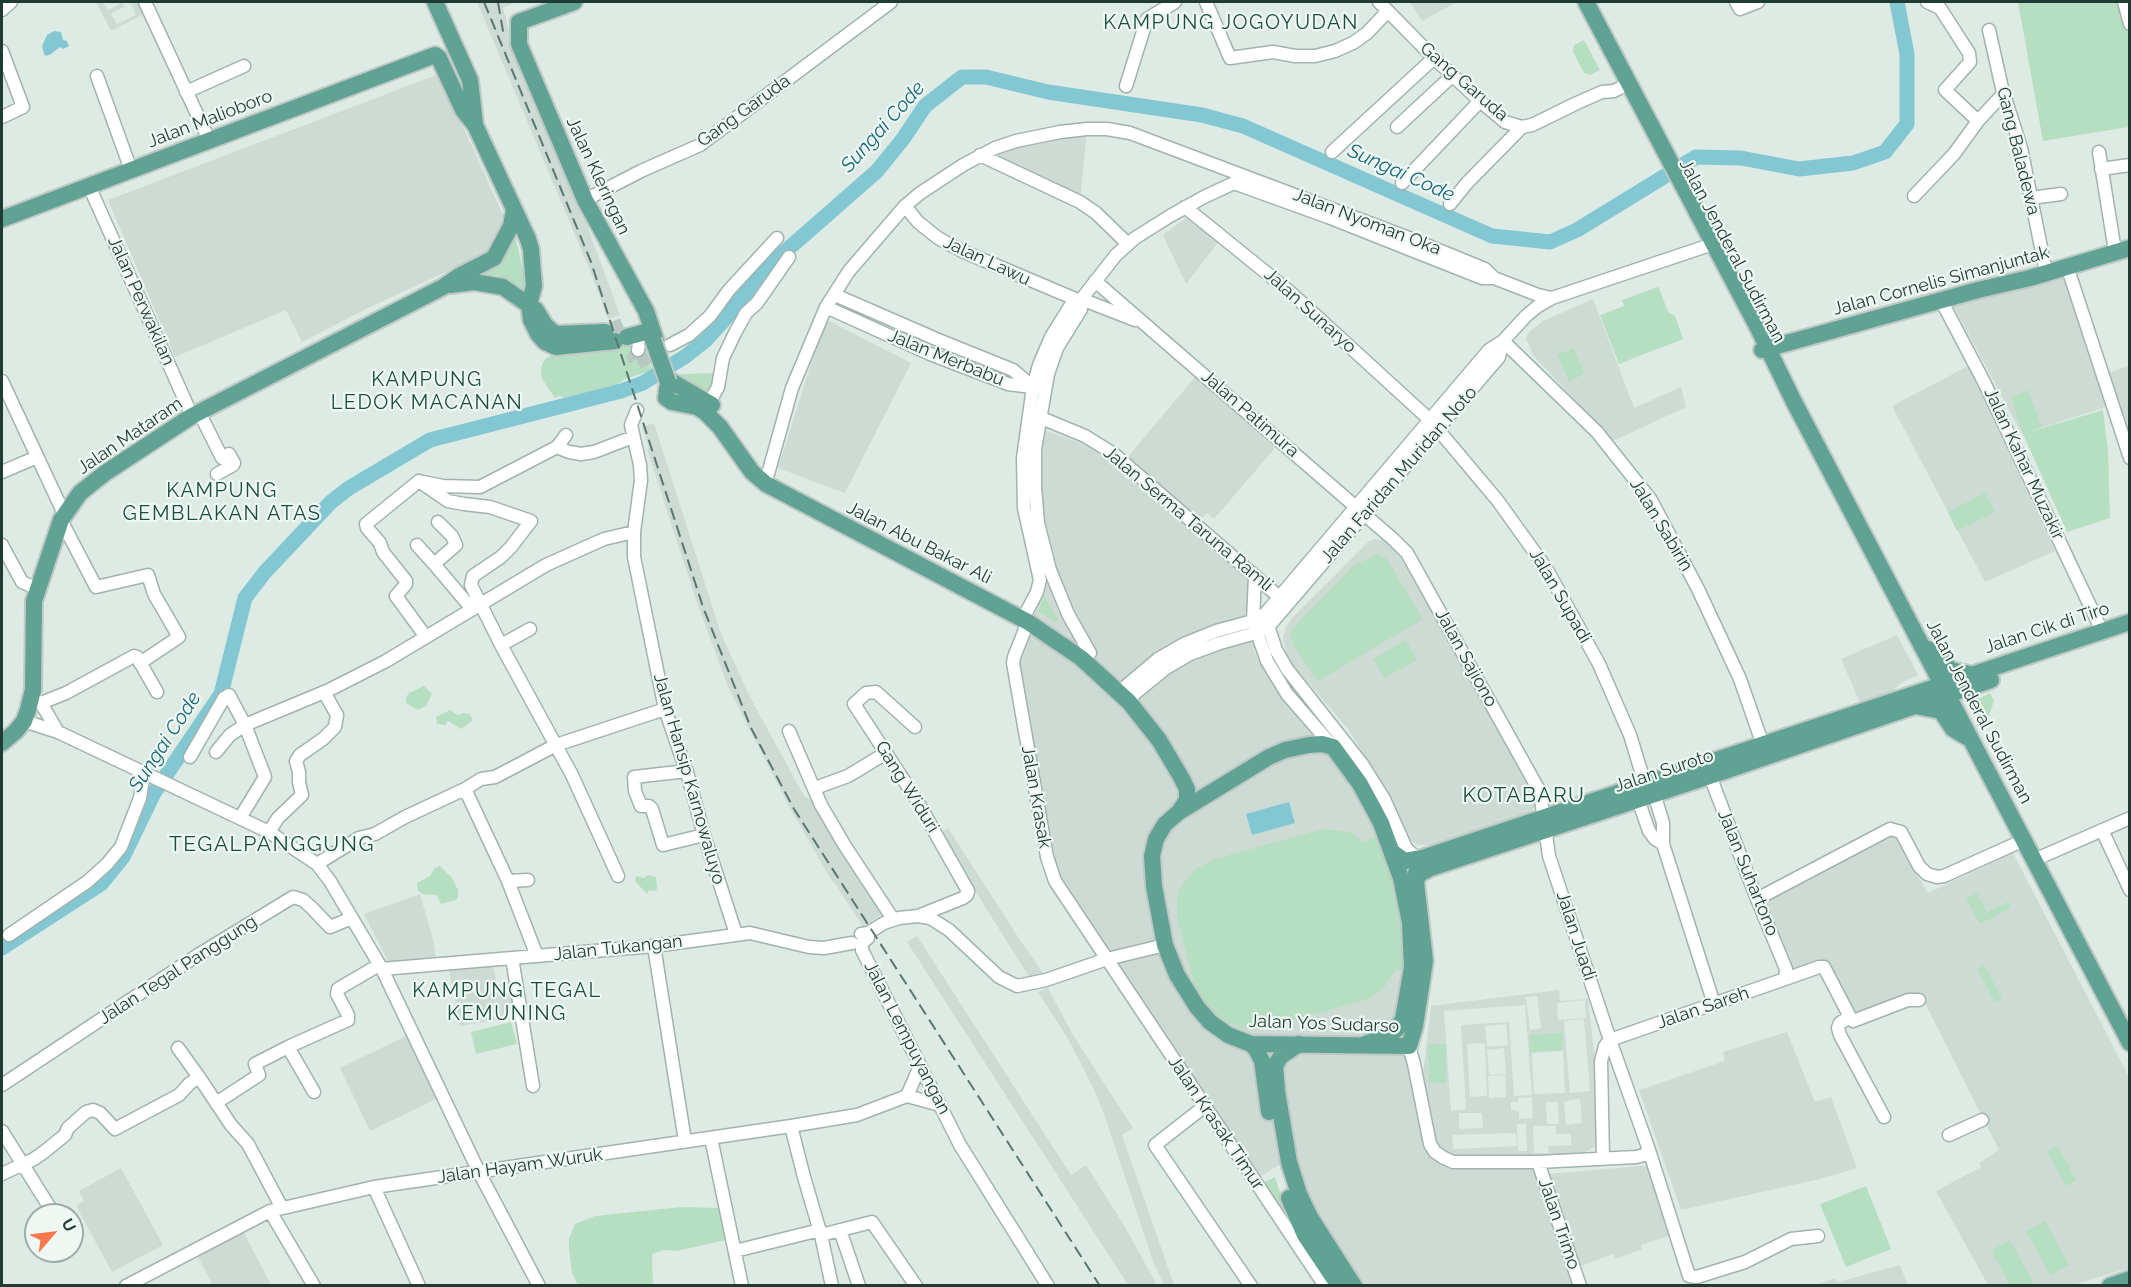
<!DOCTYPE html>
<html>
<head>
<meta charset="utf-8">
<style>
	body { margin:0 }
	#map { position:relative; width:2131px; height:1287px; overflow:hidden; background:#deebe5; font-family:Raleway,sans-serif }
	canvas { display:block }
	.frame { position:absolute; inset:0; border:3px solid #1f3b34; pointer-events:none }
	.north { position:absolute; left:24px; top:1203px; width:60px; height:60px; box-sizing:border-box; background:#eff7f3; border:2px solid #9caca7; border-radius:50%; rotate:62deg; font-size:16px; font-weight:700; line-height:24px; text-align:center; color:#1f3b34 }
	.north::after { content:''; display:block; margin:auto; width:21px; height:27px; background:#f9784e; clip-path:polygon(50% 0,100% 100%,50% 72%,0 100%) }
</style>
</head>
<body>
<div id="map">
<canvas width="2131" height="1287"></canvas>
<div class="frame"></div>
<div class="north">U</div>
</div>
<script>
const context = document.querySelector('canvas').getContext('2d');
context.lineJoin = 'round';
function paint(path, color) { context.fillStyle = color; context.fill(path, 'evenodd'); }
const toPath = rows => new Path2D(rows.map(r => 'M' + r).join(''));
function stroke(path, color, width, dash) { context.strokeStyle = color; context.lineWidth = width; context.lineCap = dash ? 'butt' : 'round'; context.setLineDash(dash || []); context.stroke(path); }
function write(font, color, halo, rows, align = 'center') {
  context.font = font + ' Raleway,sans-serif'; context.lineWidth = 4.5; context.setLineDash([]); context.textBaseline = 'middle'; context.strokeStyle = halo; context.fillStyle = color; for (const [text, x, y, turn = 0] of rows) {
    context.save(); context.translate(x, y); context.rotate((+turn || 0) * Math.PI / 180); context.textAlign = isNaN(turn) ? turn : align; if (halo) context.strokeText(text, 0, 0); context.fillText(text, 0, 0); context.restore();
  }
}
paint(toPath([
	[96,2,103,2,108,10,120,4,119,2,122,2,124,6,138,2,144,14,111,31],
	[131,3,136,15,117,24,111,14],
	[477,2,516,2,503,8,515,52,578,201,620,315,608,319,591,273],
	[1410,2,1457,2,1422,21],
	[439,74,505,219,491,251,366,309,302,342,286,310,175,357,108,200],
	[1087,129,1080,202,980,155],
	[1186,218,1219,241,1186,284,1163,235],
	[2064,275,2112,405,2022,434,1953,305],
	[1593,299,1634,408,1681,387,1686,407,1613,441,1533,355,1526,339,1529,332,1543,321],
	[825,319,911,363,845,493,778,468],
	[1968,366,2055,551,1985,582,1892,406],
	[2129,366,2129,438,2108,373],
	[1196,376,1275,448,1214,519,1207,513,1199,522,1126,459],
	[654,423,721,634,750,697,804,796,816,803,885,912,863,927,836,885,830,878,791,810,728,687,694,594,647,449,649,448,642,427],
	[1044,430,1089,446,1108,457,1249,578,1247,611,1255,652,1265,673,1282,699,1303,720,1347,774,1368,808,1401,905,1406,960,1397,1014,1407,1058,1434,1155,1538,1163,1580,1285,1360,1285,1318,1224,1292,1157,1258,1178,1057,883,1018,664,1027,633,1056,563,1043,513,1041,478],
	[1374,539,1383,540,1391,545,1398,554,1487,703,1535,795,1537,801,1536,806,1527,814,1433,845,1418,845,1412,842,1385,788,1348,729,1287,658,1283,637,1286,627,1291,619,1368,542],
	[1897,635,1918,675,1901,683,1891,693,1861,705,1841,659],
	[948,828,1020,940,1045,976,1031,980,942,838,943,832],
	[1891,830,1928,893,2013,853,2129,1077,2129,1268,2073,1285,1988,1285,1936,1191,1981,1167,1979,1163,1999,1150,1921,995,1852,1013,1823,960,1794,973,1764,898],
	[420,894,433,939,436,958,390,965,364,914],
	[917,936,1071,1175,1086,1165,1125,1227,1157,1285,1128,1285,907,942],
	[493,965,497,985,510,982,518,1016,460,1026,449,970],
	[1048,988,1073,1035,1133,1128,1122,1135,1174,1285,1164,1285,1154,1264,1104,1114,1093,1087,1068,1039,1038,992],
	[1559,990,1560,1001,1588,999,1599,1094,1599,1131,1595,1146,1582,1155,1448,1157,1435,1143,1423,1073,1431,1006],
	[1537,996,1541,1028,1530,1030,1526,997],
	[1585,1000,1586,1018,1558,1020,1557,1003],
	[1525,1005,1532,1095,1514,1096,1509,1022,1461,1025,1466,1109,1451,1111,1444,1011],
	[1584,1019,1590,1091,1570,1093,1564,1021],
	[1506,1024,1508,1045,1487,1047,1485,1026],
	[1485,1043,1487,1096,1470,1097,1467,1044],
	[1504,1048,1506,1074,1489,1075,1487,1050],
	[1563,1051,1565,1093,1534,1094,1532,1053],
	[1505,1075,1506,1097,1489,1098,1488,1076],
	[1532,1097,1533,1118,1519,1119,1519,1111,1511,1110,1511,1102,1518,1102,1518,1098],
	[1580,1099,1582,1123,1566,1125,1564,1101],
	[1546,1102,1558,1102,1559,1124,1547,1124],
	[1459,1113,1482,1113,1483,1128,1459,1129],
	[1517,1124,1526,1124,1527,1151,1518,1151],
	[1533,1126,1556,1126,1556,1134,1571,1134,1571,1145,1548,1146,1549,1153,1534,1153],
	[1516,1133,1517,1146,1453,1149,1452,1135],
	[1787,1032,1815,1102,1831,1097,1857,1168,1820,1179,1681,1210,1639,1090,1725,1061,1723,1052],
	[406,1036,436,1099,370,1131,340,1068],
	[1652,1165,1672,1235,1641,1245,1642,1249,1616,1259,1613,1254,1581,1266,1547,1174],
	[121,1168,163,1245,112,1272,76,1206,84,1201,79,1191],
	[242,1229,271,1285,213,1285,195,1252],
	[1900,1265,1908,1285,1813,1286,1835,1278,1838,1282]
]), '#cddbd4');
paint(toPath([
	[2018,2,2129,2,2129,127,2043,141],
	[1584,40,1600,70,1590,75,1584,73,1573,52,1574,45],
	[514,230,526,285,525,291,496,275,472,276],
	[1657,287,1659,288,1668,312,1675,316,1683,339,1619,364,1600,315,1624,306,1622,300],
	[639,341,644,342,652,370,623,380,618,384,566,398,559,396,555,398,542,379,541,367,545,359,550,356,612,350],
	[1573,348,1585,374,1569,381,1557,355],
	[715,373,716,381,706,393,680,376,681,374],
	[2028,390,2042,427,2029,432,2103,410,2108,451,2110,518,2067,532,2023,434,2011,397],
	[1985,493,1995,512,1957,531,1948,512],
	[1378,554,1387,559,1423,619,1318,681,1294,647,1291,637,1292,629,1354,565],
	[1044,596,1058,620,1057,622,1038,612],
	[1406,640,1417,660,1384,678,1373,659],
	[424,686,432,694,426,706,418,710,406,703,406,697,409,693],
	[1990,693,1994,701,1988,718,1981,722,1973,705,1974,701],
	[450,710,458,715,464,713,470,714,473,720,461,729,448,721,445,725,437,724,436,717],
	[1322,829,1349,832,1364,842,1378,834,1391,869,1397,896,1403,935,1404,971,1396,969,1383,989,1368,999,1265,1028,1254,1030,1237,1027,1212,1012,1200,996,1195,986,1177,918,1177,898,1180,888,1195,869,1215,859],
	[440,866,452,878,458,890,458,897,456,900,441,904,437,895,423,894,418,891,417,883,430,876,435,868],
	[648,875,656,877,657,888,656,891,649,890,647,894,635,881,636,876,644,878],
	[1977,893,1987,912,2008,902,2011,908,1980,924,1966,899],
	[1984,965,2002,999,1995,1002,1977,969],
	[511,1022,517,1044,476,1054,471,1032],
	[1562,1033,1563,1050,1530,1052,1529,1035],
	[1428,1044,1446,1044,1446,1083,1429,1083],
	[2058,1146,2076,1180,2066,1186,2047,1151],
	[1275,1177,1279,1190,1297,1233,1263,1183],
	[1866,1186,1891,1249,1846,1267,1820,1204],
	[681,1207,720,1208,726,1235,726,1240,677,1251,664,1250,652,1254,653,1286,578,1285,572,1273,569,1248,569,1239,575,1224,595,1216],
	[2045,1221,2069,1265,2050,1275,2026,1231],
	[2010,1240,2033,1282,2026,1285,2010,1285,1991,1250]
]), '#b6dec0');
paint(toPath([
	[54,31,61,32,63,40,67,41,69,46,63,49,60,47,51,54,46,56,44,54,42,46,47,35],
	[1289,802,1295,823,1252,835,1246,814]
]), '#83c7d3');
stroke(toPath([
	[2,948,101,884,123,857,154,793,221,694,245,598,265,572,331,502,349,488,430,440,621,391,643,383,686,356,706,340,725,319,763,271,877,171,903,139,925,106,962,77,986,77,1048,92,1202,115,1243,126,1492,236,1550,242,1577,230,1696,157,1741,158,1799,169,1853,163,1885,152,1907,124,1907,54,1897,2]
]), '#83c7d3', 15);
stroke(toPath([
	[638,350,633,358,637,364,670,345]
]), '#b8c8c2', 12, [12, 6]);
stroke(toPath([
	[612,330,623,326]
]), '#b8c8c2', 16, [16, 8]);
const minor = toPath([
	[145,2,209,140],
	[1206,2,1230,58,1273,52,1295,56,1315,56,1335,51,1353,43,1367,33,1388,11],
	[1379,2,1434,58,1480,101,1505,122,1522,127,1532,125,1577,103,1602,92,1614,91,1628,84],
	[1736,2,1740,9,1758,2],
	[1927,2,1940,8,1969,53,1970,62,1945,90,1978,121],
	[2124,2,2130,24],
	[2,10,11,2],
	[1989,30,2002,88,2021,148,2046,272],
	[2,51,23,107,2,117],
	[97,76,131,170],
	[1126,86,1147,19,1175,2],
	[186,92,244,66],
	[1397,127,1453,75],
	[1332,152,1434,58],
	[2099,152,2115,251],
	[980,155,1080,202,1096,213,1128,244],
	[2101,169,2130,165],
	[1234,183,1328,217,1482,278,1494,278,1538,295,1552,298],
	[1402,183,1480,101],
	[89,186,192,416],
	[1914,196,1954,154,1978,121,2004,93],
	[2031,198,2061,194],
	[585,200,641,171,700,145,891,2],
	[1450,204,1467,183,1522,127],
	[905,206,918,222,938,238,962,251,1080,301],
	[1185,207,1290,292,1430,420,1498,501,1546,568,1599,664,1630,735,1645,784],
	[2067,266,2130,458],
	[1095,281,1394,540,1407,553,1540,792,1549,856,1610,1040,1649,1150,1644,1155,1636,1157,1538,1162,1453,1162,1444,1158,1435,1152,1430,1144,1414,1064,1409,1046],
	[835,295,936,339,1013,370,1033,387],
	[1081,299,1135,320],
	[1941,300,1984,382,2102,631],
	[1080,301,1081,309,1057,348,1048,374,1035,449,1035,487,1038,523,1050,570,1068,614,1090,653],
	[826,307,930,354,1008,384,1040,388],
	[636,334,639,345,638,350],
	[1503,341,1597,432,1651,500,1698,589,1740,679,1765,751],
	[670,345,689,335,710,316,729,290,777,238],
	[2,381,65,516],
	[709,403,718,387,723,358,735,333,746,313,757,303,789,257],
	[637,410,631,425,640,465,641,480,634,532,634,557,665,709,688,776,704,835,736,934],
	[199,412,222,458,229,454,234,463,233,465,217,474],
	[1034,415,1085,436,1114,454,1285,602],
	[566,435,557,447,569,452,581,454,594,452,633,437],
	[2,472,37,457],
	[768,474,792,388,826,307,849,271,905,206,919,194,963,165,995,148,1016,141,1060,132,1087,129,1107,129,1130,133,1404,236,1485,269,1494,278],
	[419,481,448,501,464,504,490,507,531,521,511,547,501,557,473,576,471,585,501,645,572,775,618,876],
	[419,481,366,524,367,528,380,543,383,552,406,581,406,584,396,596,426,637],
	[423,482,443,486,480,487,557,447],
	[61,520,96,587,148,575,154,594,179,637,140,663],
	[438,522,452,536,456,545,434,564,472,609],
	[2,545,22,582,38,589],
	[417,545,434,564],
	[1255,576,1253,621,1267,661,1287,694,1333,747],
	[1027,611,1037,592,1040,580,1024,508,1023,458,1033,387,1039,365,1051,337,1071,305,1080,301,1116,255,1135,238,1170,216,1204,197,1234,183,1252,180],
	[1266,619,1276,650,1287,669,1362,764,1384,799,1406,848,1413,855,1422,858],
	[1028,622,1014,657,1013,663,1047,857,1055,881,1325,1286],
	[501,645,530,629],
	[1126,686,1158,659,1184,644,1216,631,1253,621,1265,614,1489,350,1503,341,1526,316,1538,306,1552,298,1707,246],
	[1134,694,1166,668,1190,654,1220,643,1256,633,1268,627,1499,357,1503,341],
	[34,700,41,703,58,732],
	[41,703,66,693,134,656,137,657,157,692],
	[24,721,58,732,269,832,317,864,330,881,382,969,479,1172,539,1286],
	[915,727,876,692,866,693,854,704,916,799,968,891,967,895,963,898,918,916],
	[789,731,821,805,845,846,893,919],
	[216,752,230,735,245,725,329,690,386,661,546,565,604,539,634,532],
	[190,757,224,698,229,695,245,725,265,777,240,818],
	[687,771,634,777,635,791,641,806,649,806,652,809,663,845,704,835],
	[1652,787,1663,823,1663,844,1714,1004],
	[815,788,848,776,886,753],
	[465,789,508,881,528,880],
	[1636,794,1649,831,1655,839,1663,844],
	[2102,830,2130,890],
	[269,832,278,818,302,795,299,782,299,772,296,761,300,755,323,739,335,727,337,715,324,692],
	[2034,860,2130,818],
	[317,864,359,838,375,834,405,817,465,789,481,779,495,777,556,745,665,709],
	[508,881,537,956],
	[1757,899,1890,829,1901,832,1919,866,1927,874,1937,877,1944,876,2024,840],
	[868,933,868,938,862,943,862,950,960,1145,1048,1286],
	[861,934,868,933,884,923,899,918,918,916,930,918,949,930,999,977,1017,986,1046,980,1107,959,1165,945],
	[9,935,87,882,107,864,121,847,140,798,144,772],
	[654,946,685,1141],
	[512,958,533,1086],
	[382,969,654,946,750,933,809,947,824,948,852,943],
	[1785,979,1819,967,1824,967,1850,1017,1853,1021,1908,1000,1919,1000],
	[1850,1017,1840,1023,1838,1028,1840,1035,1884,1117],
	[1610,1040,1785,979,1786,969,1757,899,1710,776],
	[178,1048,201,1080],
	[2,1085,198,955,293,897,303,900,312,908,330,927,352,918],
	[314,1092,288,1047,348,1020,348,1015,337,994,338,989,379,965],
	[907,1096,940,1105],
	[216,1103,259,1075,255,1064,288,1047],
	[1205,1106,1155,1145,1251,1286],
	[791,1126,804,1177,821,1235,872,1222,916,1286],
	[2,1131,50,1208],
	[1949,1135,1982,1120],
	[711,1138,742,1286],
	[1649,1150,1689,1276,1697,1277,1745,1262,1791,1239,1818,1236],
	[1603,1158,1601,1061,1605,1046,1610,1040],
	[1538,1162,1580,1286],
	[2,1174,34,1159,44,1152,65,1135,68,1128,86,1112,93,1110,100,1113,115,1129,179,1095,190,1083,198,1078,201,1080,231,1125,248,1144,282,1208],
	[374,1187,419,1286],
	[270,1211,314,1286],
	[840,1230,859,1286],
	[821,1235,832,1286],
	[735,1251,820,1230],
	[126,1286,270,1211,374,1187,791,1126,857,1115,907,1096,920,1066]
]);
const major = toPath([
	[435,2,470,80,475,124],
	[574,2,519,22,519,44,585,200,646,311,656,341],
	[1586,2,1758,328,1793,400,2130,1043],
	[2,219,435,55,439,58,463,110,475,125,528,239,531,249,534,286,529,304,531,320,538,334,545,342,556,347,615,341],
	[450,285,474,282,503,287,536,310,545,325,555,334,605,332],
	[627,337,649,331,653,340],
	[1762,350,1978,290,2030,278,2130,248],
	[669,380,712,405],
	[668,382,666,398,672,402,697,407,705,412,720,427,752,472,766,484,1028,622,1081,658,1129,702,1159,740,1181,777,1187,789,1187,800,1179,812],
	[1922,647,1938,653,1950,670,1970,674],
	[1920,707,1941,711,1953,729,1968,738],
	[2,743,16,731,24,721,28,710,33,690,34,601,61,520,80,493,105,473,192,416,443,287,459,276,494,258,511,226,514,210],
	[1392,852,1405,861,1422,858,2130,622],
	[1416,873,1728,770,1991,680],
	[1251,1044,1256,1049,1262,1061,1269,1112],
	[1299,1044,1281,1056,1275,1066,1277,1091,1289,1162,1299,1194,1310,1217,1354,1286],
	[1363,1045,1389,1035,1397,1029,1403,1019,1412,967,1410,923,1401,878,1381,823,1360,784,1333,747,1322,744,1309,745,1285,750,1269,757,1179,812,1165,824,1156,839,1152,856,1154,886,1165,945,1177,975,1197,1007,1210,1022,1228,1035,1251,1044,1409,1046,1415,1026,1425,961,1416,882,1419,874,1427,870],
	[1289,1198,1305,1235,1339,1286],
	[2110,1286,2130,1279]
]);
stroke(minor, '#a1b3ac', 15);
stroke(major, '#c0c8c6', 20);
stroke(minor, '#fff', 12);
stroke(major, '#60a392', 16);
stroke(toPath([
	[484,2,591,262,703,607,751,728,794,809,1100,1286],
	[498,2,504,37]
]), '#59776f', 2, [12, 6]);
const majorBridge = toPath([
	[653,340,668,382]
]);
stroke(majorBridge, '#c0c8c6', 20, []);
stroke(majorBridge, '#60a392', 16);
write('18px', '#1f3b34', '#eff7f3', [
	["Gang Garuda",1464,82,41],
	["Gang Garuda",744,111,-36],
	["Jalan Malioboro",210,119,-21],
	["Gang Baladewa",2018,151,76],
	["Jalan Kleringan",598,176,65],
	["Jalan Nyoman Oka",1367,222,21],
	["Jalan Jenderal Sudirman",1732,251,62],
	["Jalan Lawu",987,261,25],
	["Jalan Cornelis Simanjuntak",1941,281,-15],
	["Jalan Perwakilan",141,301,66],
	["Jalan Sunaryo",1310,311,42],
	["Jalan Merbabu",946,358,22],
	["Jalan Patimura",1250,414,41],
	["Jalan Mataram",130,436,-34],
	["Jalan Kahar Muzakir",2024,464,65],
	["Jalan Faridan Muridan Noto",1399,475,-49],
	["Jalan Serma Taruna Ramli",1188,519,40],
	["Jalan Sabirin",1661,525,59],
	["Jalan Abu Bakar Ali",919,543,27],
	["Jalan Supadi",1560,596,60],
	["Jalan Cik di Tiro",2047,628,-18],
	["Jalan Sajiono",1466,658,61],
	["Jalan Jenderal Sudirman",1979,712,62],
	["Jalan Suroto",1664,771,-18],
	["Jalan Hansip Karnowaluyo",689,779,74],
	["Gang Widuri",907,787,58],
	["Jalan Krasak",1036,797,80],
	["Jalan Suhartono",1748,873,68],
	["Jalan Juadi",1576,936,72],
	["Jalan Tukangan",618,948,-6],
	["Jalan Tegal Panggung",178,970,-33],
	["Jalan Sareh",1703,1008,-19],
	["Jalan Yos Sudarso",1324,1024,2],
	["Jalan Lempuyangan",907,1038,63],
	["Jalan Krasak Timur",1216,1123,56],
	["Jalan Hayam Wuruk",520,1166,-8],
	["Jalan Trimo",1559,1224,71]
]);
context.letterSpacing = '1.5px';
write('20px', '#1a4e41', '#eff7f3', [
	["KAMPUNG JOGOYUDAN",1231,23],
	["KAMPUNG",427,380],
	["LEDOK MACANAN",427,403],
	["KAMPUNG",222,491],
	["GEMBLAKAN ATAS",222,514],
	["KAMPUNG TEGAL",507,991],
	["KEMUNING",507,1014]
]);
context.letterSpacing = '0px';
write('italic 20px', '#17697a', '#eff7f3', [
	["Sungai Code",883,127,-48],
	["Sungai Code",1401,173,24],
	["Sungai Code",165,742,-57]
]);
context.letterSpacing = '1.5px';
write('21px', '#1a4e41', '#eff7f3', [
	["KOTABARU",1524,796],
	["TEGALPANGGUNG",272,845]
]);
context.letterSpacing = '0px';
</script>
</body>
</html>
